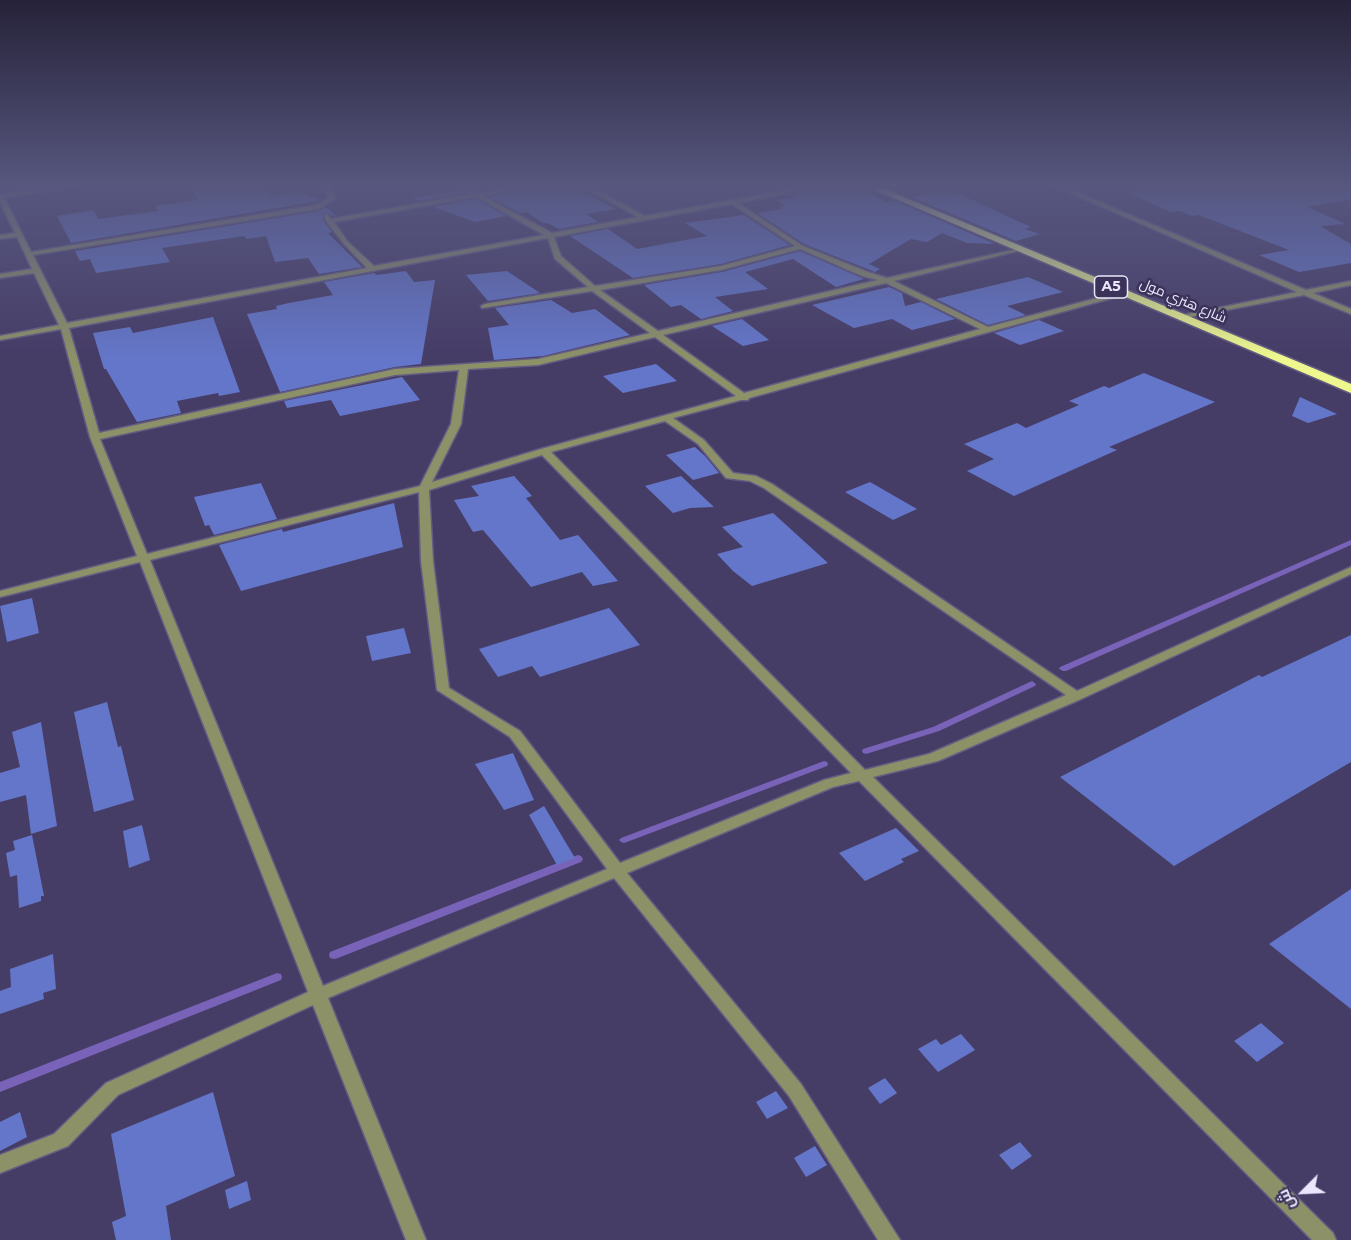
<!DOCTYPE html>
<html>
<head>
<meta charset="utf-8">
<style>
	body { margin:0 }
	#map { position:relative; width:1351px; height:1240px; overflow:hidden; background:#463d67; font-family:Montserrat,Cairo,sans-serif }
	canvas { display:block }
	.north { position:absolute; left:1273px; top:1162px; width:60px; height:60px; -webkit-text-stroke:4px #3c335b; paint-order:stroke; rotate:246deg; font-size:16px; font-weight:700; line-height:24px; text-align:center; color:#eae7fc }
	.north::after { content:''; display:block; margin:auto; width:21px; height:27px; background:#eae7fc; clip-path:polygon(50% 0,100% 100%,50% 72%,0 100%) }
</style>
</head>
<body>
<div id="map">
<canvas width="1351" height="1240"></canvas>
<div class="north">ش</div>
</div>
<script>
const context = document.querySelector('canvas').getContext('2d');
context.lineJoin = 'round';
const toPath = rows => new Path2D(rows.map(r => 'M' + r).join(''));
function paint(path, color) { context.fillStyle = color; context.fill(path, 'evenodd'); }
function stroke(path, color, width, dash) { context.strokeStyle = color; context.lineWidth = width; context.lineCap = dash ? 'butt' : 'round'; context.setLineDash(dash || []); context.stroke(path); }
function write(font, color, halo, rows, align = 'center') {
  context.font = font + ' Montserrat,Cairo,sans-serif'; context.lineWidth = 5; context.setLineDash([]); context.textBaseline = 'middle'; context.strokeStyle = halo; context.fillStyle = color; for (const [text, x, y, turn = 0] of rows) {
    context.save(); context.translate(x, y); context.rotate((+turn || 0) * Math.PI / 180); context.textAlign = isNaN(turn) ? turn : align; if (halo) context.strokeText(text, 0, 0); context.fillText(text, 0, 0); context.restore();
  }
}
paint(toPath([
	[1351,540,1351,545,1066,671,1063,671,1059,669,1060,667,1351,540],
	[1032,681,1036,684,1035,686,939,731,866,754,863,753,862,751,863,749,933,727,1032,681],
	[824,761,827,762,828,764,827,766,627,842,624,843,621,842,619,840,621,838,824,761],
	[578,855,581,856,583,859,581,862,338,958,334,959,330,958,329,955,330,952,578,855],
	[277,973,281,974,282,977,281,980,0,1092,0,1082,277,973]
]), '#7863b8');
paint(toPath([
	[190,185,262,185,271,196,305,192,309,198,315,197,319,201,71,243,57,216,94,210,98,219,158,211,155,206,198,200],
	[550,185,570,190,576,189,616,209,586,214,598,222,559,229,548,223,543,223,527,212,520,213,489,197],
	[828,185,856,185,886,202,893,200,995,244,967,243,942,233,927,242,911,239,869,264,880,269,875,272,804,244,757,213,783,209,779,207,786,206,776,200,796,198,791,195,826,187],
	[1183,185,1351,185,1351,199,1308,207,1345,224,1320,226,1351,244,1351,263,1299,272,1259,255,1289,250,1199,215,1192,216,1180,211,1171,212,1125,192],
	[462,189,466,193,419,201,412,198],
	[946,191,954,195,959,194,1031,227,1025,229,1040,234,1016,241,911,197],
	[476,199,506,216,475,222,434,207],
	[326,207,336,216,322,214,324,222,332,232,328,233,362,267,319,274,308,258,275,262,266,236,247,239,244,236,162,248,170,262,96,273,90,259,80,261,75,251,319,211],
	[744,215,790,245,721,264,633,278,570,236,608,229,637,249,707,236,685,223],
	[800,251,864,279,836,287,793,259,745,272,768,289,715,297,733,311,701,319,681,305,671,307,644,285,722,272],
	[406,271,414,282,435,280,421,364,395,367,280,392,247,314,277,309,276,306,289,303,333,295,324,282,374,273,377,275],
	[507,271,540,293,488,301,466,275],
	[1028,277,1063,292,1007,306,1026,315,988,325,936,299],
	[889,287,902,293,905,306,921,302,955,319,912,330,892,319,854,328,812,305],
	[551,300,572,313,595,309,630,335,543,356,494,360,488,328,509,325,495,308],
	[213,317,240,392,219,396,218,393,177,401,181,413,137,422,106,369,104,369,93,333,130,327,133,333],
	[742,319,769,340,743,346,712,326],
	[1039,320,1064,331,1020,345,994,333],
	[656,364,677,381,623,393,603,376],
	[1144,373,1215,402,1109,447,1117,450,1014,496,967,471,994,459,964,444,1017,423,1026,428,1079,405,1069,401,1104,386,1109,388],
	[402,377,420,400,340,416,331,400,287,408,284,401],
	[1300,397,1337,414,1308,423,1292,416],
	[695,447,705,456,719,473,693,480,666,455],
	[514,476,532,496,526,498,560,540,578,535,618,581,593,586,582,572,531,587,483,530,473,532,454,500,479,496,471,486],
	[681,476,714,507,690,508,673,513,645,486],
	[870,482,917,509,893,520,845,492],
	[261,483,277,519,214,535,209,525,205,526,194,497],
	[394,503,403,547,241,591,219,545,282,529,283,532],
	[773,513,828,563,752,586,733,571,717,554,743,547,722,527],
	[32,598,39,633,7,642,0,606],
	[609,608,640,645,540,677,532,666,498,677,479,649],
	[404,628,411,653,372,661,366,636],
	[1351,635,1351,762,1174,866,1060,777,1259,675,1262,677],
	[107,702,118,747,121,746,134,800,94,812,74,712],
	[41,722,57,826,31,834,26,795,0,802,0,773,20,767,12,732],
	[513,753,534,800,504,810,475,764],
	[544,806,575,858,557,865,529,815],
	[142,825,150,860,129,868,123,831],
	[896,828,919,851,901,859,904,862,865,881,839,853],
	[32,835,44,896,41,896,41,901,19,908,17,875,10,877,6,853,15,850,13,841],
	[1351,889,1351,1009,1269,944],
	[53,954,56,989,43,993,44,999,0,1014,0,991,11,987,10,969],
	[1261,1023,1284,1043,1257,1062,1234,1041],
	[961,1034,975,1050,938,1072,918,1049,936,1039,941,1045],
	[885,1078,897,1093,880,1104,868,1088],
	[776,1091,788,1108,767,1119,756,1102],
	[213,1092,235,1176,166,1206,171,1240,116,1240,112,1222,126,1216,111,1134],
	[20,1112,27,1137,0,1151,0,1122],
	[1020,1142,1032,1156,1012,1170,999,1155],
	[815,1146,827,1165,806,1177,794,1158],
	[247,1181,251,1200,229,1209,225,1190]
]), '#6476c9');
const street = toPath([
	[68,185,83,185,4,197,31,252,317,205,329,198,320,185,326,185,336,198,319,209,33,255,67,323,367,268,344,244,326,221,324,215,328,215,331,219,471,194,461,185,468,185,478,193,522,185,534,185,483,196,552,233,638,217,580,185,587,185,645,216,814,185,826,185,738,203,803,246,868,272,887,278,1022,248,1022,250,894,281,988,327,1127,290,1127,294,749,398,748,400,741,400,673,418,704,440,733,473,756,476,772,484,1077,691,1351,567,1351,574,1081,699,938,761,873,777,1333,1233,1336,1240,1312,1240,859,781,833,787,627,873,801,1084,900,1240,878,1240,789,1096,614,878,328,998,426,1240,406,1240,313,1005,118,1095,68,1146,0,1173,0,1155,54,1134,106,1083,308,992,140,562,0,597,0,591,137,556,90,437,61,329,0,340,0,336,59,325,34,273,0,278,0,274,32,269,17,237,0,239,0,235,15,233,0,202,0,194,68,185],
	[476,197,544,235,374,266,348,242,334,222,476,197],
	[732,204,795,246,721,266,595,286,561,256,554,237,732,204],
	[548,238,555,259,588,287,485,304,481,306,482,308,592,291,650,333,538,359,395,369,99,433,69,328,548,238],
	[800,249,862,276,878,280,658,331,600,290,721,270,800,249],
	[886,283,980,329,744,393,663,335,886,283],
	[655,337,736,396,541,449,432,482,461,424,468,369,538,365,655,337],
	[459,370,451,424,420,486,147,554,100,439,395,375,459,370],
	[665,421,698,444,726,478,750,481,764,488,1066,695,929,754,865,770,551,452,665,421],
	[542,455,851,773,824,780,620,863,520,731,449,688,433,561,429,490,542,455],
	[419,492,421,561,437,690,510,737,607,869,323,986,150,560,419,492],
	[1052,185,1060,185,1306,290,1351,281,1351,285,1313,293,1351,309,1351,314,1304,295,1180,319,1180,315,1183,315,1297,292,1052,185]
]);
const highway = toPath([
	[863,185,875,185,1351,384,1351,393,863,185]
]);
stroke(street, '#645c82', 3);
stroke(highway, '#645c82', 3);
paint(street, '#8d9168');
paint(highway, '#eff88f');
const sky = context.createLinearGradient(0, 0, 0, 358);
sky.addColorStop(0, '#262239');
sky.addColorStop(0.52, '#57577f');
sky.addColorStop(1, '#57577f00');
context.fillStyle = sky;
context.fillRect(0, 0, 1351, 358);
for (const [x, y, w] of [
	[1111,287,33]
]) { const box = new Path2D(); box.roundRect(x - w / 2, y - 11, w, 22, 4.5); context.fillStyle = '#3c335b'; context.fill(box); stroke(box, '#eae7fc', 1.5); }
write('bold 14px', '#eae7fc', null, [
	["A5",1111,287]
]);
write('14px', '#eae7fc', '#3c335b', [
	["شارع هنري مول",1183,301,23]
]);
</script>
</body>
</html>
